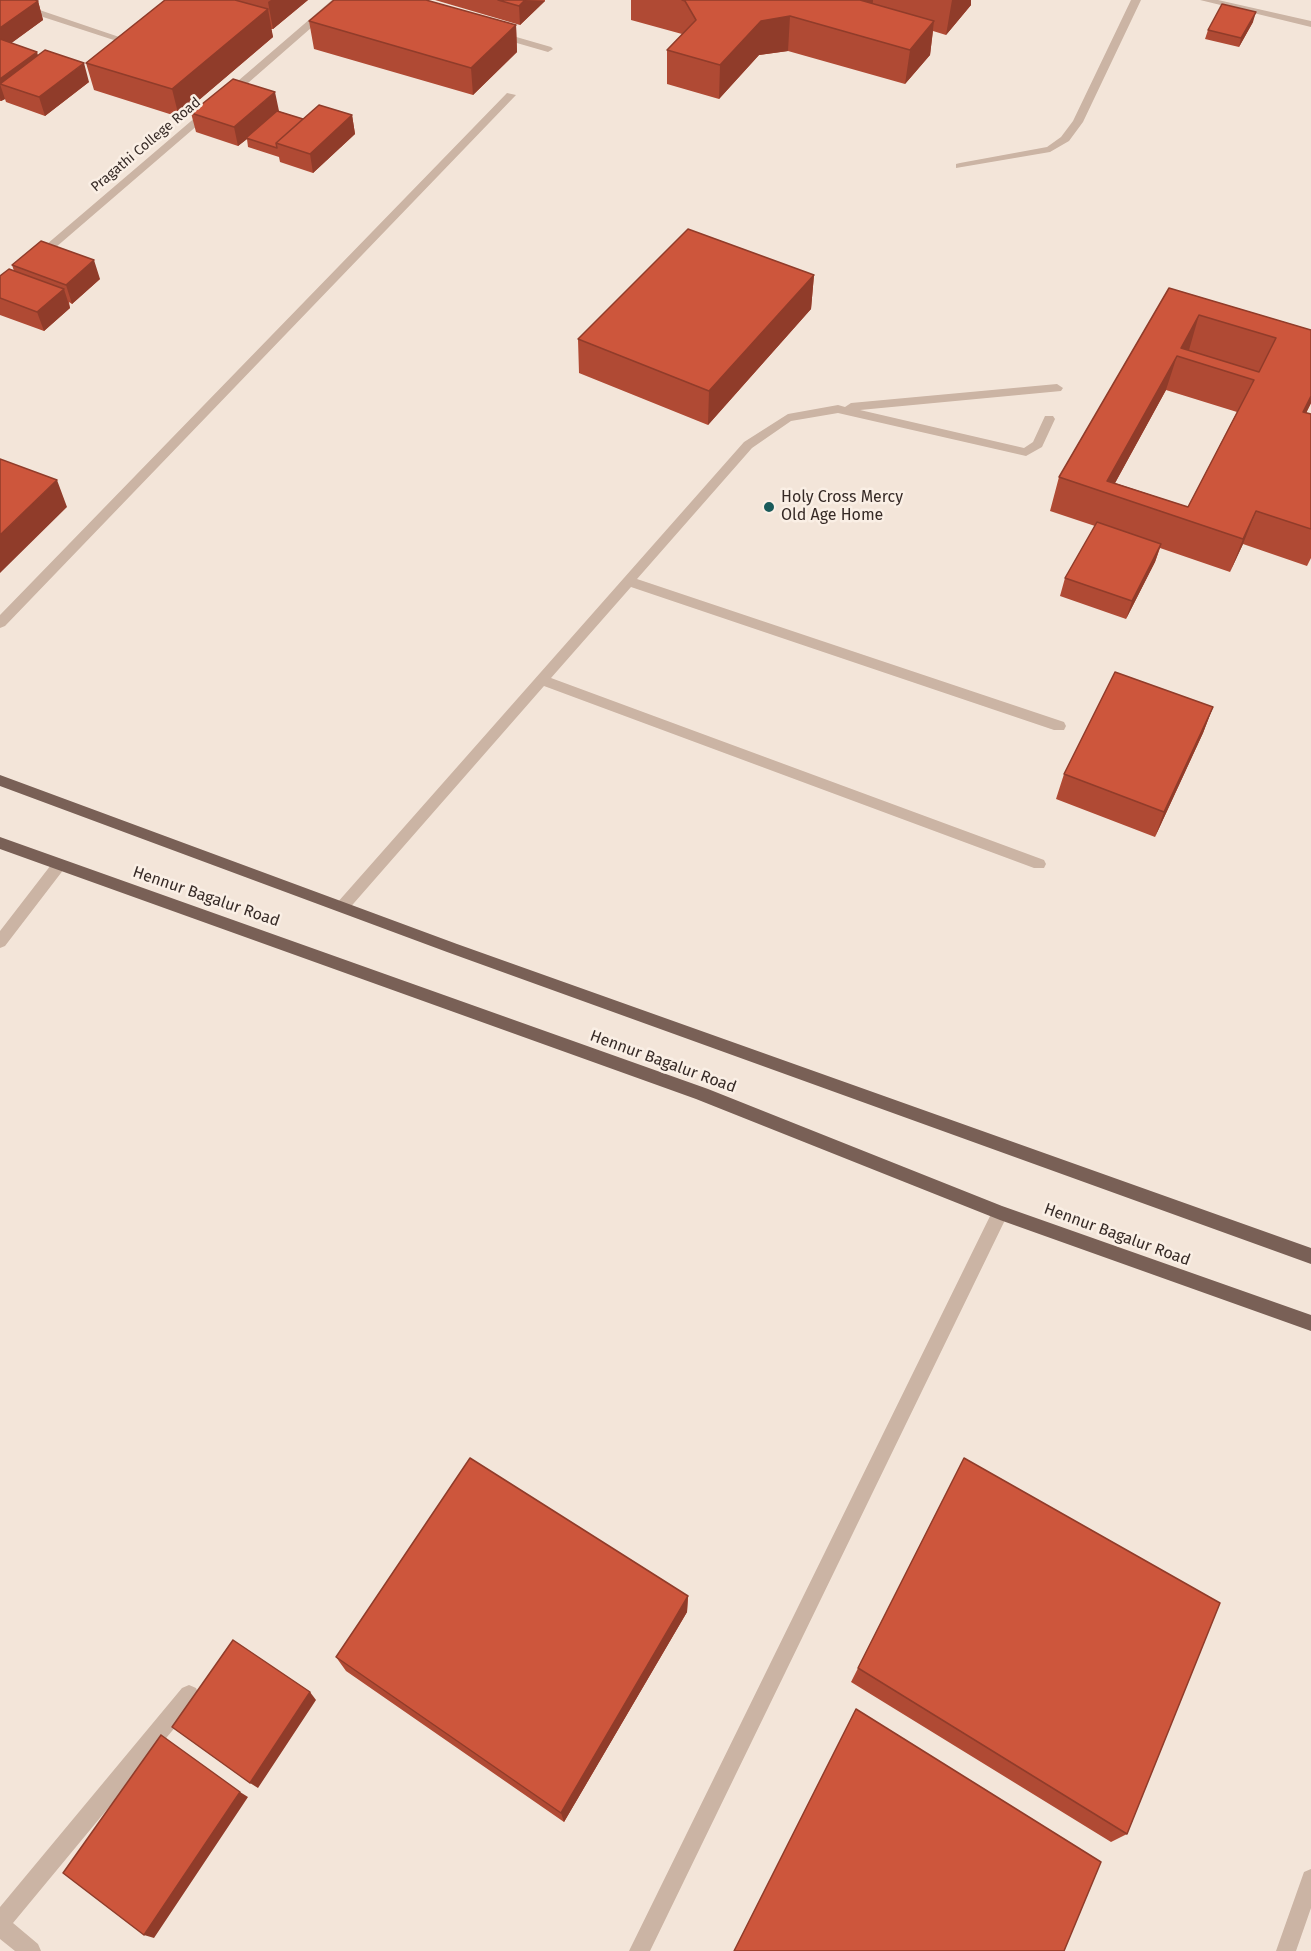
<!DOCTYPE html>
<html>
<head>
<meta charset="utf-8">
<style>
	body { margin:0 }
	canvas { display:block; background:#f3e5d9 }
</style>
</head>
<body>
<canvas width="1311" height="1951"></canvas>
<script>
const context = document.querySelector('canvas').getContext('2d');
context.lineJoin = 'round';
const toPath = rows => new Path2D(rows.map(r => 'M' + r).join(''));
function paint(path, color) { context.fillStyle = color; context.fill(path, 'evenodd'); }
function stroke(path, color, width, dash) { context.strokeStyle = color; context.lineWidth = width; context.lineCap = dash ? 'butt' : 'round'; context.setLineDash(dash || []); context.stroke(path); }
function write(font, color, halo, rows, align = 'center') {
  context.font = font + ' "Fira Sans",sans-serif'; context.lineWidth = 5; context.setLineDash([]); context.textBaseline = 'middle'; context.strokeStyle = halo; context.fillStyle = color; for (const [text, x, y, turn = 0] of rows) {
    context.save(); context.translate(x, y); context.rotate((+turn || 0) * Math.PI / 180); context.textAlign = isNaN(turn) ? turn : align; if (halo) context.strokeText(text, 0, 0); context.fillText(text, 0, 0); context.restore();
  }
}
paint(toPath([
	[1131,0,1141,0,1083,122,1069,141,1050,152,956,168,956,164,960,163,1047,147,1061,137,1073,121,1131,0],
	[1057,384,1063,388,1061,391,860,410,1024,448,1033,442,1045,416,1053,416,1055,419,1042,447,1026,456,838,413,791,421,752,448,637,579,1064,722,1066,726,1064,730,1054,730,631,587,551,678,1044,860,1046,864,1044,868,1034,868,544,686,347,911,337,911,335,907,337,903,744,442,788,414,838,405,845,407,851,403,1057,384]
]), '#cbb4a4');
paint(toPath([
	[0,0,10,0,131,41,123,43,0,3,0,0],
	[332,0,343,0,232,97,224,97,224,93,332,0],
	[1200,0,1218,0,1311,21,1311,27,1200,0],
	[499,32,551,47,553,49,548,52,496,37,496,33,499,32],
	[507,93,516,95,5,626,0,628,0,615,507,93],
	[204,110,213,112,41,260,33,260,33,256,204,110],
	[59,859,64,861,66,865,64,869,5,946,0,948,0,931,54,861,59,859],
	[1000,1206,1006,1208,1008,1213,1006,1218,650,1951,629,1951,994,1208,1000,1206],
	[189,1685,196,1688,199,1695,196,1702,13,1923,38,1944,41,1951,15,1951,0,1939,0,1907,182,1688,189,1685],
	[1311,1869,1311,1908,1296,1951,1276,1951,1304,1872,1311,1869]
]), '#cbb4a4');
paint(toPath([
	[0,775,457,944,1311,1248,1311,1264,447,952,0,786,0,775],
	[0,837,708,1089,1002,1206,1311,1315,1311,1331,1000,1220,696,1099,0,849,0,837]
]), '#796056');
paint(toPath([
	[0,0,38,1,43,20,11,43,38,56,89,82,45,116,6,102,5,99,1,101,0,101],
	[165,0,308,0,273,29,271,29,273,37,179,117,94,90,86,63],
	[435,0,545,0,545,1,520,25],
	[631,0,971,0,971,5,946,35,933,31,930,55,905,84,788,51,759,55,719,99,667,84,667,50,682,34,631,20],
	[309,21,516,25,517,52,473,95,314,49],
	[1253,22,1239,47,1205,39,1208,30],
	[278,111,303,119,352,115,355,134,313,173,280,162,279,157,248,147,247,139,238,146,196,132,191,113],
	[12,265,100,279,72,304,69,302,70,308,44,331,0,315,0,276,14,271],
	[814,275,811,309,708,425,579,373,578,339],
	[1169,288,1311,330,1311,403,1306,413,1311,414,1311,558,1307,566,1243,544,1230,572,1160,548,1155,562,1126,619,1060,596,1065,578,1095,526,1050,511,1059,477],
	[1166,390,1237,412,1188,507,1115,483],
	[1213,707,1203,733,1155,837,1056,799,1064,774],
	[964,1458,1127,1834,1111,1842,851,1682],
	[688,1596,687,1612,564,1822,346,1671,336,1657]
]), '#b04a34');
paint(toPath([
	[271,0,308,0,273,29,268,2],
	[525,0,545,1,520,25,519,6],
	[858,0,873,0,872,14],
	[952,0,971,0,971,5,946,35],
	[38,1,43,20,2,50,0,45,0,28],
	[268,9,273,37,179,117,172,89],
	[1256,12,1253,22,1239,47,1241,38],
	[790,16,788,51,759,55,719,99,720,65,761,21],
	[934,21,930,55,905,84,910,50],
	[516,25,517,52,473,95,471,68],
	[37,52,43,71,0,84,0,79],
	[84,63,89,82,45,116,39,97],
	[0,84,5,99,1,101,0,98],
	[275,92,279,111,248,138,246,138,247,139,238,146,234,127],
	[352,115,355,134,313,173,310,154],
	[94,260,100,279,72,304,66,285],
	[814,275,811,309,708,425,709,391],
	[64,289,70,308,44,331,37,312],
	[1199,315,1189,350,1181,348],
	[1177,356,1166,390,1109,494,1107,481],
	[1311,396,1311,403,1290,446,1303,412],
	[57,480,67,507,0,573,0,535],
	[1256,511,1243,544,1230,572,1243,539],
	[1161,544,1155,562,1126,619,1132,601],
	[1213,707,1203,733,1155,837,1164,812],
	[688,1596,687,1612,564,1822,561,1813],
	[310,1692,316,1700,258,1788,250,1783],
	[240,1792,248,1797,154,1938,144,1935]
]), '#903c2a');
const building = toPath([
	[0,0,35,0,38,1,0,28,0,0],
	[165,0,235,0,268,9,172,89,86,63,165,0],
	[334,0,426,0,516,25,471,68,309,21,334,0],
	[498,0,525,0,519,6,498,0],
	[682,0,860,0,934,21,910,50,790,16,761,21,720,65,667,50,696,20,685,1,682,0],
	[1222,4,1256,12,1241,38,1208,30,1222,4],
	[0,39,37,52,0,79,0,39],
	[45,50,84,63,39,97,0,84,45,50],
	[233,79,275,92,234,127,191,113,233,79],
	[319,105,352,115,310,154,276,143,319,105],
	[277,111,303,119,276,143,277,148,246,138,277,111],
	[688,229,814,275,709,391,578,339,688,229],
	[41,241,94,260,66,285,12,265,41,241],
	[9,269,64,289,37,312,0,298,0,276,9,269],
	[1169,288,1311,330,1311,396,1303,412,1311,414,1311,529,1256,511,1243,539,1059,477,1169,288],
	[1199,315,1276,338,1259,372,1181,348,1199,315],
	[1177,356,1254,380,1188,507,1107,481,1177,356],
	[0,459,57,480,0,535,0,459],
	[1097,522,1161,544,1132,601,1065,578,1097,522],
	[1115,672,1213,707,1164,812,1064,774,1115,672],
	[470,1458,688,1596,561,1813,336,1657,470,1458],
	[964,1458,1220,1603,1127,1834,858,1668,964,1458],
	[233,1640,310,1692,250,1783,172,1727,233,1640],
	[856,1709,1101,1862,1064,1951,734,1951,856,1709],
	[161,1735,240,1792,144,1935,63,1873,161,1735]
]);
paint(building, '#cd563c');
stroke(building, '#903c2a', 1.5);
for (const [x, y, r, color] of [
	[769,507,6,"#195a5a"]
]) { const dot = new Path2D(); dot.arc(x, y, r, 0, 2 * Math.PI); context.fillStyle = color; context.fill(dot); stroke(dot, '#faefe5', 2); }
write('14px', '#362a26', '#faefe5', [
	["Pragathi College Road",146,145,-40]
]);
write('16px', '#362a26', '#faefe5', [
	["Holy Cross Mercy",781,498],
	["Old Age Home",781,516]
], 'left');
write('16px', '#362a26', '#faefe5', [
	["Hennur Bagalur Road",206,897,19],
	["Hennur Bagalur Road",663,1062,20],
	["Hennur Bagalur Road",1117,1235,20]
]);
</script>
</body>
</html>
